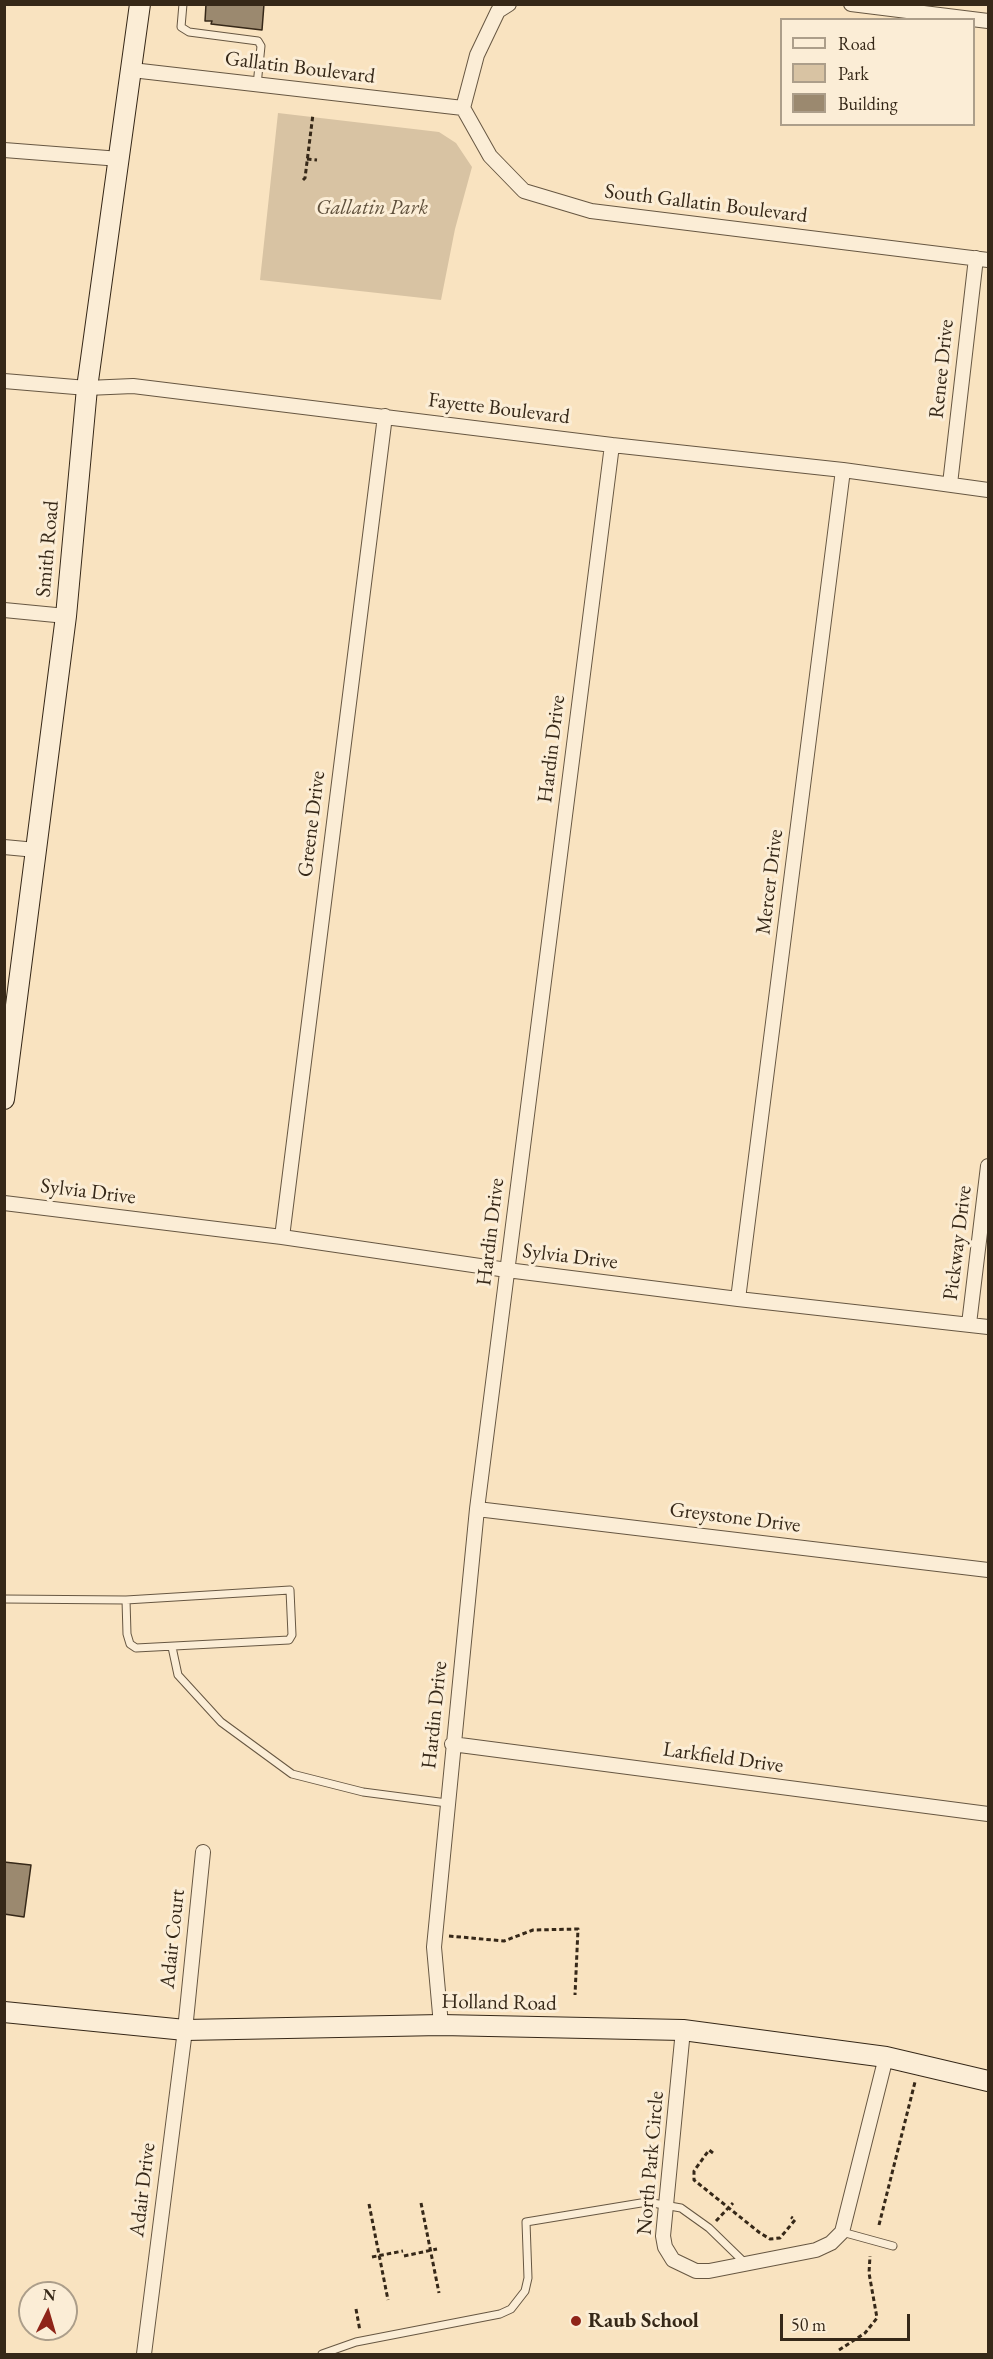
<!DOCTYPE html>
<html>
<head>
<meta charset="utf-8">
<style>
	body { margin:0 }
	#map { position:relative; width:993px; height:2359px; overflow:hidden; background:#f9e3c0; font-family:"EB Garamond",serif }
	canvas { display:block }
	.frame { position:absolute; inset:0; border:6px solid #362818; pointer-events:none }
	.legend { position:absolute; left:780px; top:18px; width:195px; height:108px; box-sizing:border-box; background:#fbedd6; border:2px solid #ac9e8a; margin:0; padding:8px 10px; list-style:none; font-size:18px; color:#362818 }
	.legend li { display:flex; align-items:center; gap:12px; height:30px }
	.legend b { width:30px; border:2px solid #ac9e8a }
	.north { position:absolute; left:18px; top:2281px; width:60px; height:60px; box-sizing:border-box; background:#fbedd6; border:2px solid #ac9e8a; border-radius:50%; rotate:5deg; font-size:16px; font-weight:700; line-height:24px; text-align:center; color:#362818 }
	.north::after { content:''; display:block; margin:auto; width:21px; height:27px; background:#8f2418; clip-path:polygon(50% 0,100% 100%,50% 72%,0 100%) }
	.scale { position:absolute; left:780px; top:2314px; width:130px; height:27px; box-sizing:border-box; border:3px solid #362818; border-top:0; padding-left:8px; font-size:18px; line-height:21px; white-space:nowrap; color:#362818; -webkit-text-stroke:4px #fbedd6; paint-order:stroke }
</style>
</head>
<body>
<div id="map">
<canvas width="993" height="2359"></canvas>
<div class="frame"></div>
<ul class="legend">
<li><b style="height:8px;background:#fbedd6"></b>Road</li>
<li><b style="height:16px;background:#d8c3a3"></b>Park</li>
<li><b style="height:16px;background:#9b896f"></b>Building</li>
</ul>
<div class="north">N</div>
<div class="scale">50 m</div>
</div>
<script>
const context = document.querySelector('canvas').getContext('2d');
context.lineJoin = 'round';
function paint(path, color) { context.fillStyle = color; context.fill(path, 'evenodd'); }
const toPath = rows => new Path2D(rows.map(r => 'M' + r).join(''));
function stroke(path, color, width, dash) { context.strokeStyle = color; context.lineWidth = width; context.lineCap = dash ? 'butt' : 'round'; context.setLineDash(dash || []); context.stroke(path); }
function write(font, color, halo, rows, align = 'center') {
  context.font = font + ' "EB Garamond",serif'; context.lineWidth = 6; context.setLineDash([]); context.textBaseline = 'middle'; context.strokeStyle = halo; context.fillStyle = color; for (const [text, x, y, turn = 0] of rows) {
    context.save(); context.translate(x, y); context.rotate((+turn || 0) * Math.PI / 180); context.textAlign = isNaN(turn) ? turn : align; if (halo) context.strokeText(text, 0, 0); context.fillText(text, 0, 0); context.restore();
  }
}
paint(toPath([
	[278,113,439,132,456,143,472,167,455,229,441,300,260,280]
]), '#d8c3a3');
const building = toPath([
	[206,4,264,4,262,30,211,24,212,21,205,21,206,4],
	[4,1862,31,1865,24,1917,4,1914,4,1862]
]);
paint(building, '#9b896f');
stroke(building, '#362818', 1.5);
const lane = toPath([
	[183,4,181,27,189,32,258,41,261,46,257,85],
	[4,1599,126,1600,290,1590,292,1635,289,1640,136,1648,130,1644,127,1634,126,1600],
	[172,1647,178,1675,221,1722,292,1774,363,1792,447,1803],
	[842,2232,893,2246],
	[322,2354,356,2342,500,2314,511,2309,525,2291,528,2278,526,2222,647,2202,681,2208,709,2228,745,2263]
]);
const street = toPath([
	[851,4,988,21],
	[132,70,463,108],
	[463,108,490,156,524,191,591,211,988,260],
	[463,108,477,55,498,11,509,4],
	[4,150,120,159],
	[4,381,87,388,133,386,612,445,843,470,988,490],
	[950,484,976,258],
	[4,610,66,616],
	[4,847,36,850],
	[4,1203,282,1237,507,1270,738,1299,988,1327],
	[282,1237,385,416],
	[738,1299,843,470],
	[969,1324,988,1166],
	[477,1509,988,1570],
	[452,1744,988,1814],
	[441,2025,434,1947,477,1509,612,445],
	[683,2030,663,2236,665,2247,673,2260,696,2271,709,2271,816,2250,831,2243,842,2232,886,2057],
	[144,2354,185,2030,203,1852]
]);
const secondary = toPath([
	[4,1099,66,616,87,388,140,4],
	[4,2012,185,2030,441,2025,683,2030,886,2057,988,2081]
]);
stroke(lane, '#675742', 9);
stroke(street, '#675742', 16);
stroke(secondary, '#362818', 22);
stroke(toPath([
	[307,159,317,160],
	[303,180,305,178,313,114],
	[449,1936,504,1941,533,1930,578,1929,575,1995],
	[713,2153,709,2150,694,2171,694,2180,760,2233,770,2239,780,2238,795,2220,791,2217],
	[421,2203,439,2293],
	[369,2204,388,2300],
	[716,2221,733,2203],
	[879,2225,915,2082],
	[404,2256,437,2249],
	[372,2257,403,2251],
	[356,2309,360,2331],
	[839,2350,865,2333,877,2318,869,2273,870,2256]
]), '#362818', 3, [4.5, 3]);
stroke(lane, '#fbedd6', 7);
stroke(street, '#fbedd6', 14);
stroke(secondary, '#fbedd6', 20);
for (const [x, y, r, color] of [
	[576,2321,6,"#8f2418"]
]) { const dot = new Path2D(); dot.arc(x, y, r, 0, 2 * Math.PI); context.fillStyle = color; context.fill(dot); stroke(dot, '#fbedd6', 2); }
write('21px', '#362818', '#fbedd6', [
	["Gallatin Boulevard",300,68,7],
	["South Gallatin Boulevard",706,204,7],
	["Renee Drive",942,369,-84],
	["Fayette Boulevard",499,409,7],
	["Smith Road",48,549,-85],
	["Hardin Drive",552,749,-83],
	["Greene Drive",312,824,-83],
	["Mercer Drive",770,882,-83],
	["Sylvia Drive",88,1192,7],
	["Hardin Drive",491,1232,-83],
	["Pickway Drive",958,1243,-83],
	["Sylvia Drive",570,1257,7],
	["Greystone Drive",735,1518,7],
	["Hardin Drive",435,1715,-84],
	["Larkfield Drive",723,1758,8],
	["Adair Court",173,1939,-84],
	["Holland Road",499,2003,1],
	["North Park Circle",651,2163,-85],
	["Adair Drive",143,2190,-83]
]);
write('italic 21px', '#5e4f3b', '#fbedd6', [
	["Gallatin Park",372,208]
]);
write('bold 21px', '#362818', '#fbedd6', [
	["Raub School",588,2321]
], 'left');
</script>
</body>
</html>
